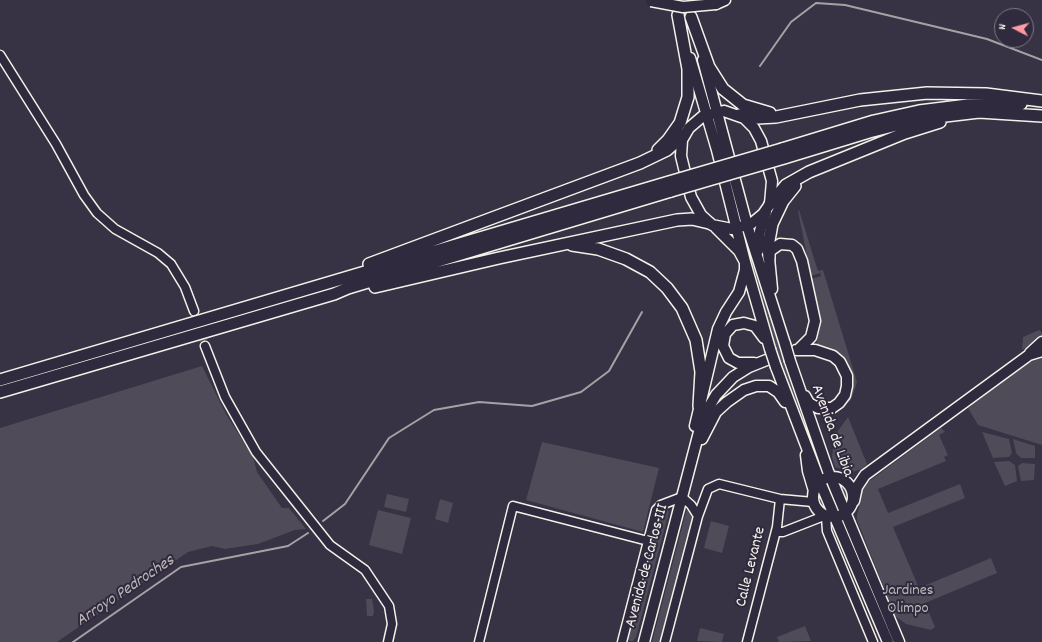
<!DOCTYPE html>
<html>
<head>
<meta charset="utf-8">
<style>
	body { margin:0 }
	#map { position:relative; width:1042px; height:642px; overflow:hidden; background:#373244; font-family:Dekko,sans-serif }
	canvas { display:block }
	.north { position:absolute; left:994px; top:8px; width:40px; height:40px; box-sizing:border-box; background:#2f2a3d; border:1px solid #7e7a81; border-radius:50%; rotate:276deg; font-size:11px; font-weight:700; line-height:16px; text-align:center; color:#f4f1e8 }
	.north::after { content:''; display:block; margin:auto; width:14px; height:18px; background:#ff9aa2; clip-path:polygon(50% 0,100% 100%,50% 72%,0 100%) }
</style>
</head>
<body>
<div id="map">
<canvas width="1042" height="642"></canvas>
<div class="north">N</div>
</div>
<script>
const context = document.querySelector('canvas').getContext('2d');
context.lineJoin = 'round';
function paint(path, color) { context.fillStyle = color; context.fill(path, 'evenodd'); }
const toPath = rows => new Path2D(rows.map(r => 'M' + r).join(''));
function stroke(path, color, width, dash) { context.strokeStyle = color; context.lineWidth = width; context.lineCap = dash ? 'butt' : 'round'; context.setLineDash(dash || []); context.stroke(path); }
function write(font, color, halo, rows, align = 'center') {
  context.font = font + ' Dekko,sans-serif'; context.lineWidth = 4; context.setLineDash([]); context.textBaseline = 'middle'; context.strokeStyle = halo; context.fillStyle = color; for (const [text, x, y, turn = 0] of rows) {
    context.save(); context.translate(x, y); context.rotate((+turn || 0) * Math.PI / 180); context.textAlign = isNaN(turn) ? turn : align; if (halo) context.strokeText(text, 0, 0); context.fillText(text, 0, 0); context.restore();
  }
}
paint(toPath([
	[799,210,818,271,823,270,857,382,851,400,843,408,834,412,833,412,850,374,845,362,819,348,817,344,817,337,820,329,821,319,812,279,821,276,820,273,811,276,798,211],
	[744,233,758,273,785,365,822,467,820,468,773,342],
	[1039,330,1042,333,1042,336,1022,350,1023,337],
	[1042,357,1042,445,978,425,968,408,1029,363],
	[202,366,226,414,253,457,257,472,282,508,289,508,306,529,295,530,258,544,225,549,212,546,188,552,57,642,0,642,0,428],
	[848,417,867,464,862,469,852,472,835,467,832,457,835,435],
	[941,428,945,432,939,435,948,455,944,457,946,461,878,489,888,513,960,484,965,498,893,527,919,588,991,558,997,573,925,603,935,627,931,630,906,624,895,616,857,520,857,515,861,501,862,489,864,485],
	[982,432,1009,439,1012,453,1009,457,993,458],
	[1013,439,1035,446,1035,458,1021,458,1016,453],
	[542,442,659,468,643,532,526,500],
	[1009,461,1015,465,1017,481,1005,486,994,462],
	[1022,463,1035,464,1034,480,1021,481,1018,466],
	[838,483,845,485,849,491,850,496,848,505],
	[387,494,409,499,406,512,384,507],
	[440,499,453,503,448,523,435,519],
	[666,507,669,512,636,637,633,641,630,641,627,639,628,628,632,628,658,528,654,527,656,519,660,519,662,511,658,510],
	[687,508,693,518,691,536,687,535,661,636,665,638,664,642,652,642],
	[378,510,411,518,402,554,369,545],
	[711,521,729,526,722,553,704,548],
	[366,599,372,599,374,611,373,616,367,616],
	[805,626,811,641,779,642,777,637],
	[700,628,724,634,722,642,697,641]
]), '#504b59');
stroke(toPath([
	[760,66,791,22,816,3,845,5,987,39,1042,60],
	[323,521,345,504,389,438,434,410,479,402,532,406,581,392,609,371,642,312],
	[73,642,181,567,288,546,308,533]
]), '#a6a2a4', 2);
stroke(toPath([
	[194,311,205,346]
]), '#534f5d', 8, [8, 4]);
stroke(toPath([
	[769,359,795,351]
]), '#534f5d', 10, [10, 5]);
const minor = toPath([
	[0,55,56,144,84,195,97,213,115,229,158,253,171,264,185,287,194,311],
	[205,346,225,397,256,452,330,545,365,570,389,606,392,624,388,642],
	[826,517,827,531,873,642],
	[776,532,783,532,824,516],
	[479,642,513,506,648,541],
	[622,642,656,510,661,505,682,497,691,505,698,516],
	[665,642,698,516,708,489,719,484,780,499,813,502],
	[747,642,777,527,780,499]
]);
const major = toPath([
	[716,4,725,0],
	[690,58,717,150,745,262,770,349],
	[703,60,747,225,785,344],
	[724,111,744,118,754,128,761,141,772,181,770,204,763,214,751,224,732,229,712,225,701,215,691,197,681,156,682,140,689,128,703,116,724,111],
	[758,251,760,231,766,212],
	[772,289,769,258,770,251,780,244,792,245,797,249,802,261,815,321,811,337,798,350],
	[796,350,815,350,833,356,840,362,847,376,847,386,845,395,839,403,832,408,818,408,809,403,805,396],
	[1030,353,1042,342],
	[790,361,828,471,899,642],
	[754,363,738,363,729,358,723,346,725,334,733,325,744,323,755,326,764,338],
	[776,367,820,482,888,642],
	[695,426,718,329,726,312,739,292,745,270,745,262,739,251,715,227],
	[702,439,716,412,727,402,744,390,756,386,769,386,778,392,785,402],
	[806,455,808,471,814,491],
	'813 497a20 20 0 1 1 40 0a20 20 0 1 1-40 0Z',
	[854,501,857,487,865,475,1029,355,1042,351],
	[644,642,699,432,706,412,716,395,733,377,749,367,769,359]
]);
const highway = toPath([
	[691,17,709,67,723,89,743,105,770,113],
	[739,115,757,118,776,117,860,100,927,93,986,94,1042,101],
	[782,149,874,121,919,111,968,105,1021,104],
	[658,150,668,140,680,123,688,97,688,69,678,15],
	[784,158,869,132,920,119,979,112,1042,116],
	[770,204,786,185,809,172,905,133,940,122],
	[572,245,598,249,626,259,650,272,667,288,682,308,696,340,701,372,699,406],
	[769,258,768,246,772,224,783,201,795,186],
	[369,264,640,163,667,150,684,135],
	[375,287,499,258,677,220,692,219,709,223],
	[0,380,669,182],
	[0,392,334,294,348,288,671,191]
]);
stroke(minor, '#f4f1e8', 11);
stroke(major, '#f4f1e8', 13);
stroke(highway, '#f4f1e8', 14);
stroke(minor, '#2f2a3d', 8);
stroke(major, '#2f2a3d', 10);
stroke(highway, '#2f2a3d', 11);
const majorBridge = toPath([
	[651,1,683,7,716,4],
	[785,344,790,361],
	[770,349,776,367]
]);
const highwayBridge = toPath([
	[669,182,782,149],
	[671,191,784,158]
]);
stroke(majorBridge, '#f4f1e8', 13, []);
stroke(highwayBridge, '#f4f1e8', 14, []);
stroke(majorBridge, '#2f2a3d', 10);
stroke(highwayBridge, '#2f2a3d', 11);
write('16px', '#f4f1e8', '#2f2a3d', [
	["Avenida de Libia",831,431,70],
	["Avenida de Carlos III",648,566,-75],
	["Calle Levante",752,567,-76]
]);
write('16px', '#bbb7b6', '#2f2a3d', [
	["Jardines",908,592],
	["Olimpo",908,610]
]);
write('italic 17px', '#bab6b5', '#2f2a3d', [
	["Arroyo Pedroches",126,592,-34]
]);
</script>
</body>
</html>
